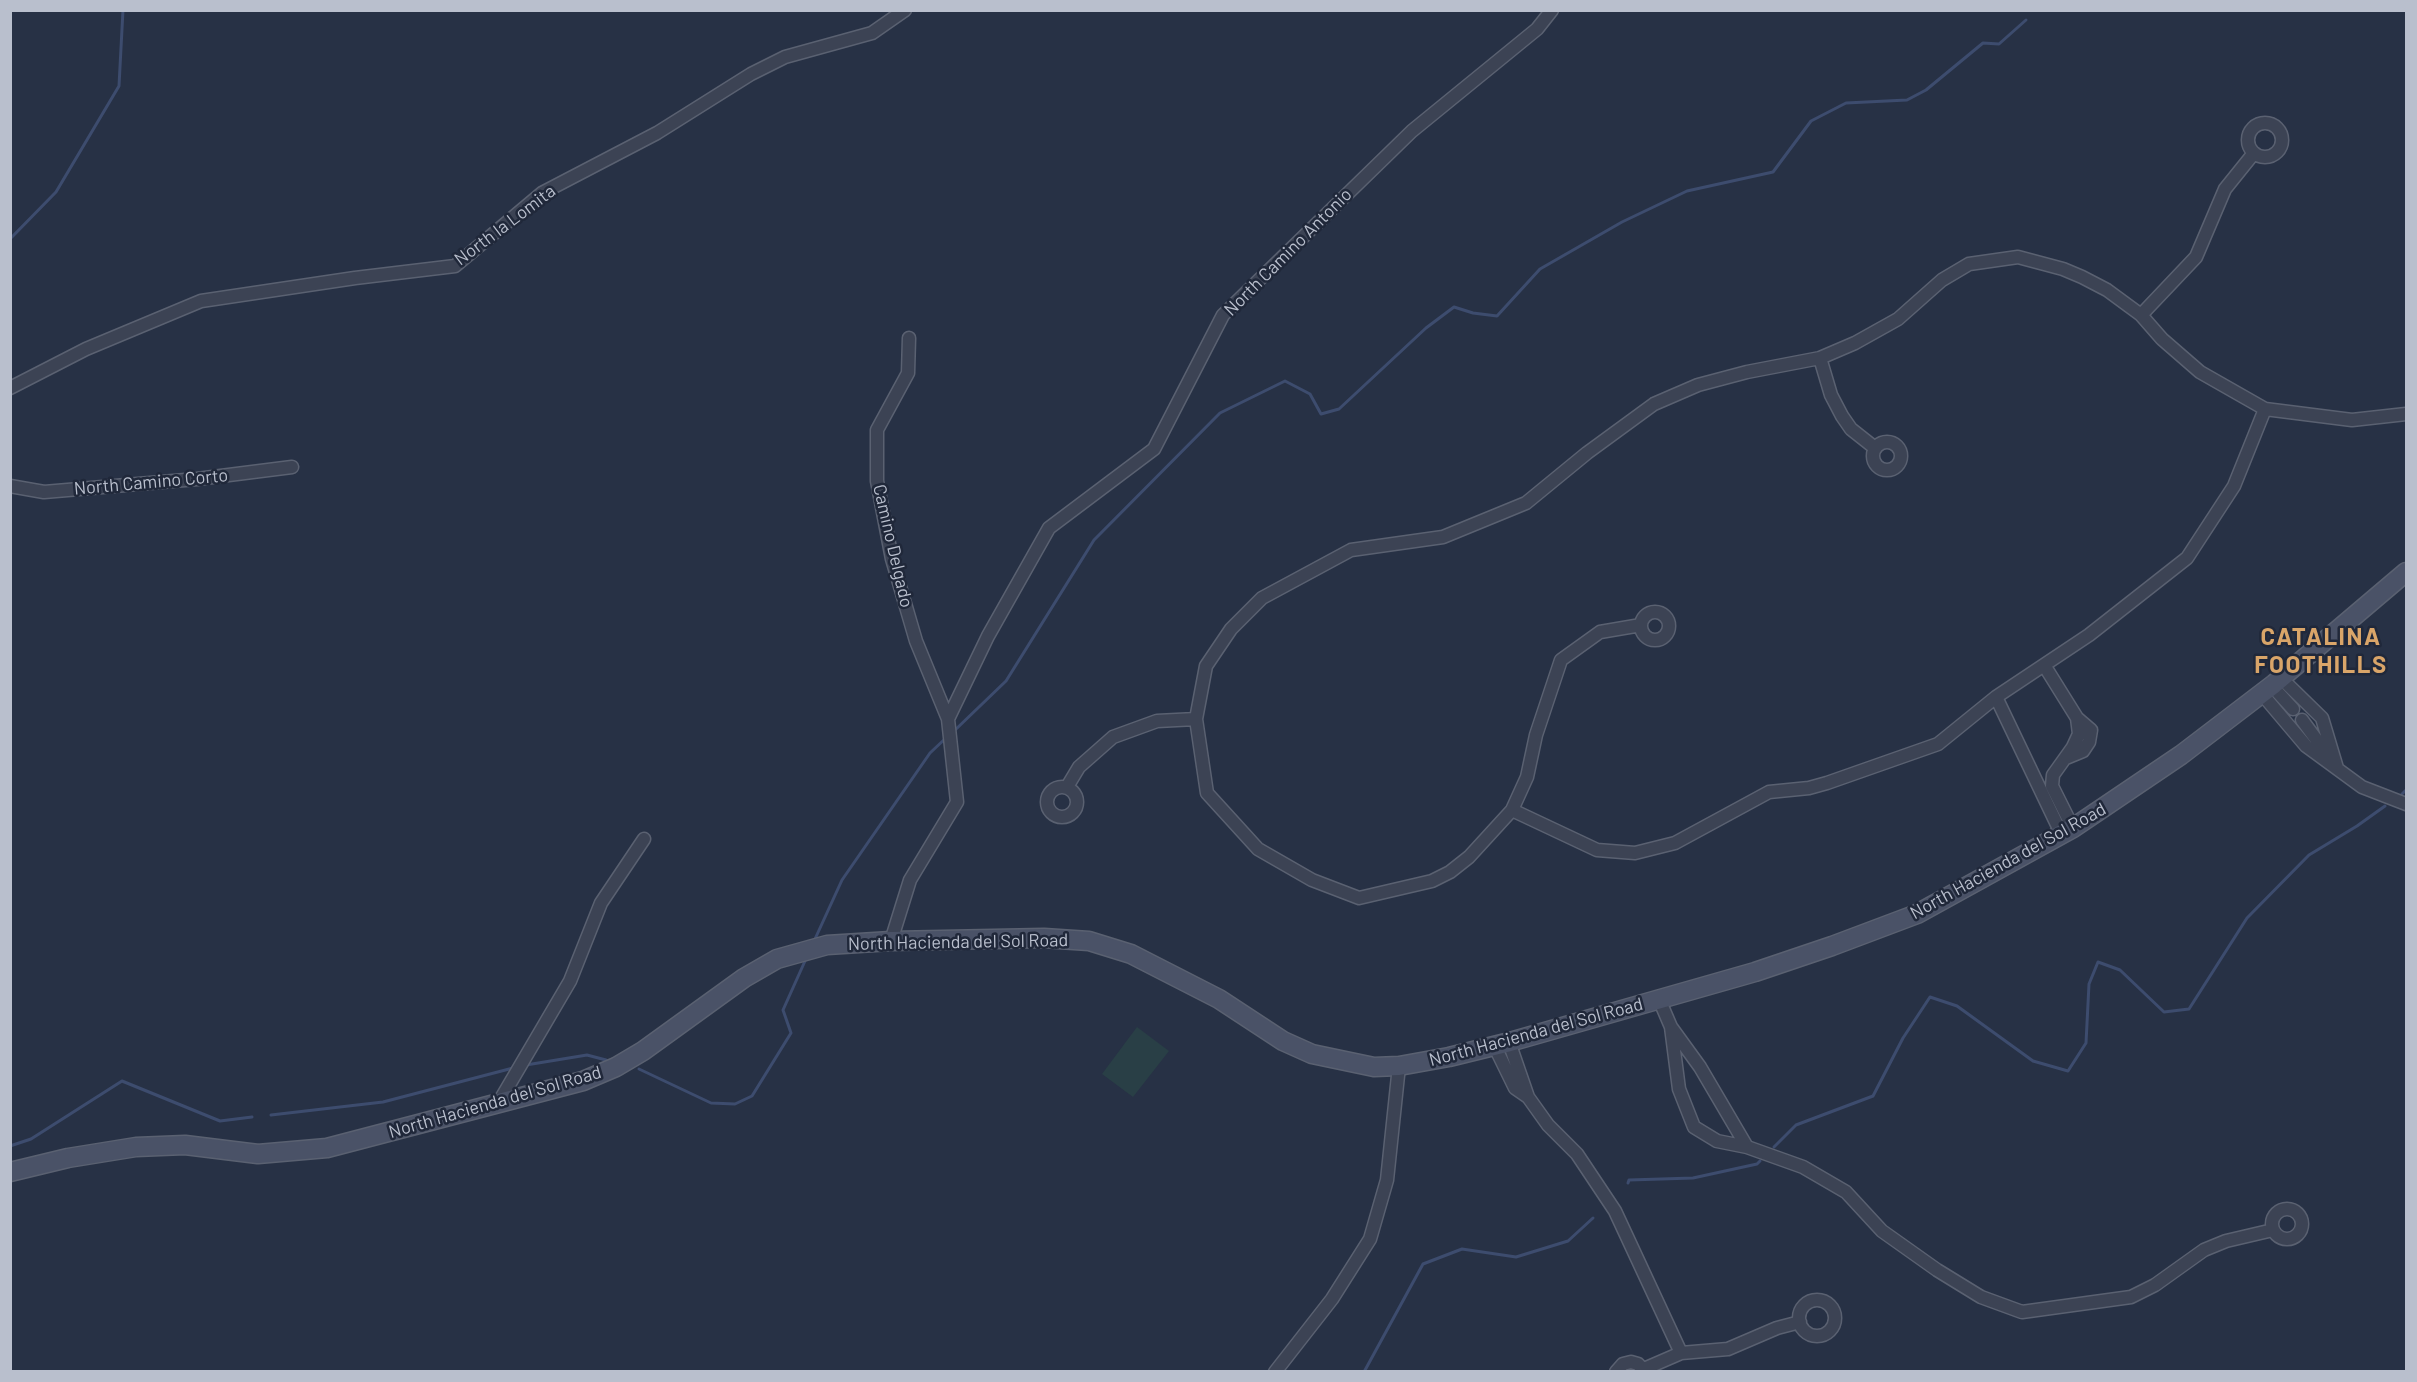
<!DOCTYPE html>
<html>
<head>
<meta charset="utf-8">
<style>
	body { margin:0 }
	#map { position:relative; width:2417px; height:1382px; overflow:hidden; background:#273145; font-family:Barlow,sans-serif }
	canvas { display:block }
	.frame { position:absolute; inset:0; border:12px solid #b9bfcd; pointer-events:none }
</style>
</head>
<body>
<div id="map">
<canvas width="2417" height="1382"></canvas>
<div class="frame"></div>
</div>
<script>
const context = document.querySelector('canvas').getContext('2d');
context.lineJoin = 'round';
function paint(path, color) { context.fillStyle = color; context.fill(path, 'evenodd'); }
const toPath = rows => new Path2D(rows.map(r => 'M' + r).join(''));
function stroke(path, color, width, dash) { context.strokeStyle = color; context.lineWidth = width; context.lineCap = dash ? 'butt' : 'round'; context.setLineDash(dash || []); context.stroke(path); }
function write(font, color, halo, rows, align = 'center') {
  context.font = font + ' Barlow,sans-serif'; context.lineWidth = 5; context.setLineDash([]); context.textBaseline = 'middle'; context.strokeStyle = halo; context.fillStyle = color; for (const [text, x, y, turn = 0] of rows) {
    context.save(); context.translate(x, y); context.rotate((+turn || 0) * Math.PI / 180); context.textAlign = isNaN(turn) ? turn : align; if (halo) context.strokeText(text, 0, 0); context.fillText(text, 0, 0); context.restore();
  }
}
paint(toPath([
	[1137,1027,1169,1051,1133,1097,1102,1074]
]), '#293f46');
stroke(toPath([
	[10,239,56,192,119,86,123,10],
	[954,731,1006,681,1094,540,1220,413,1285,381,1310,394,1321,414,1339,409,1426,328,1454,307,1473,313,1497,316,1540,269,1622,222,1687,191,1773,172,1811,121,1846,103,1907,100,1926,90,1983,43,1999,44,2026,20],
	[2402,794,2406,790],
	[815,939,842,880,930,753,947,737],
	[526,1065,587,1055,606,1060],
	[639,1069,711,1103,735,1104,752,1096,791,1033,783,1010,805,961],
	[271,1115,383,1102,513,1068],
	[10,1146,31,1139,122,1081,220,1121,252,1117],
	[1774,1147,1796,1125,1873,1096,1903,1038,1930,997,1957,1006,2033,1061,2068,1071,2086,1043,2089,984,2098,962,2120,970,2164,1012,2189,1009,2247,918,2309,855,2357,826,2385,806],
	[1628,1183,1629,1180,1693,1178,1757,1164,1760,1161],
	[1364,1372,1423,1264,1462,1249,1516,1257,1568,1241,1593,1218]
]), '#3d4c6e', 3);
const street = toPath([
	'2248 140a17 17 0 1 1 34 0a17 17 0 1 1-34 0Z',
	[2141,315,2196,257,2225,189,2254,153],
	[909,338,908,373,877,430,877,481,892,559,916,641,948,719],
	[1820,358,1831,395,1842,416,1851,429,1875,448],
	[10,388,86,349,201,301,355,278,455,266,542,193,657,133,751,74,785,57,872,33,905,10],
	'1873 456a14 14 0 1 1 28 0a14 14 0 1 1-28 0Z',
	[10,486,44,492,197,479,292,467],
	'1641 626a14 14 0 1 1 28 0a14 14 0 1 1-28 0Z',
	[1641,625,1600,632,1561,660,1536,735,1527,777,1512,810,1469,857,1450,872,1432,881,1359,898,1312,880,1258,849,1207,793,1196,719,1206,666,1231,629,1262,598,1351,550,1443,537,1526,503,1587,453,1654,404,1698,385,1747,372,1820,358,1855,343,1898,319,1942,280,1969,264,2018,257,2063,269,2082,277,2107,290,2141,315,2162,339,2200,372,2265,409,2352,420,2406,414],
	[2044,665,2077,718,2091,730,2089,742,2083,751,2066,758],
	[2281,678,2322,718,2337,768],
	[2272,686,2293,709],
	[2262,694,2306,746,2362,787,2406,804],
	[1996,697,2062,835],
	[2302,720,2330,758],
	'1047 802a15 15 0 1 1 30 0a15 15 0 1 1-30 0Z',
	[1067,787,1079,767,1113,737,1157,721,1196,719],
	[1512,810,1597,850,1635,853,1675,843,1769,792,1809,788,1827,783,1938,744,1996,697,2089,635,2187,558,2234,486,2265,409],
	[2073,828,2052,786,2053,775,2073,747,2079,734,2077,718],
	[891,941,910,880,957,802,948,719,988,636,1049,528,1154,449,1223,315,1412,131,1537,29,1552,10],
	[1659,999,1671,1027],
	[1671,1027,1700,1067,1747,1147,1717,1141,1694,1127,1679,1089,1671,1027],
	[1509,1042,1528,1097],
	[1494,1045,1515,1088,1528,1097,1548,1125,1577,1154,1615,1211,1681,1353],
	[499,1102,570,981,601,903,644,839],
	[1747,1147,1803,1167,1846,1192,1882,1231,1937,1270,1981,1297,2022,1312,2131,1297,2155,1285,2204,1250,2226,1241,2273,1230],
	'2272 1224a15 15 0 1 1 30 0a15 15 0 1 1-30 0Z',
	'1799 1318a18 18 0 1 1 36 0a18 18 0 1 1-36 0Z',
	[1644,1369,1681,1353,1728,1349,1777,1328,1800,1322],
	[1275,1372,1332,1299,1370,1239,1387,1180,1399,1066],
	[1616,1372,1623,1364,1631,1362,1638,1364,1645,1372]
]);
const secondary = toPath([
	[10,1172,68,1158,136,1147,185,1145,258,1154,327,1148,583,1081,616,1067,643,1051,744,978,777,959,827,945,891,941,1044,938,1089,941,1131,954,1219,999,1283,1041,1312,1054,1374,1067,1399,1066,1449,1057,1506,1043,1755,972,1832,946,1917,914,2073,828,2181,755,2274,684,2406,572]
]);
stroke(street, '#5a6171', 15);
stroke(secondary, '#5a6171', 21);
stroke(street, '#3c4354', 12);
stroke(secondary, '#4a5267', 18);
write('18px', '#b9bfcd', '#20283a', [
	["North la Lomita",505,225,-37],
	["North Camino Antonio",1288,252,-45],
	["North Camino Corto",151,482,-5],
	["Camino Delgado",893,546,77],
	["North Hacienda del Sol Road",2008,861,-29],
	["North Hacienda del Sol Road",958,942,-1],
	["North Hacienda del Sol Road",1536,1032,-15],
	["North Hacienda del Sol Road",495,1102,-16]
]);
context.letterSpacing = '1.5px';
write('bold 24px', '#d9a569', '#20283a', [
	["CATALINA",2321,637],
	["FOOTHILLS",2321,665]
]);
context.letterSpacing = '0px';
</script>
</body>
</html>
